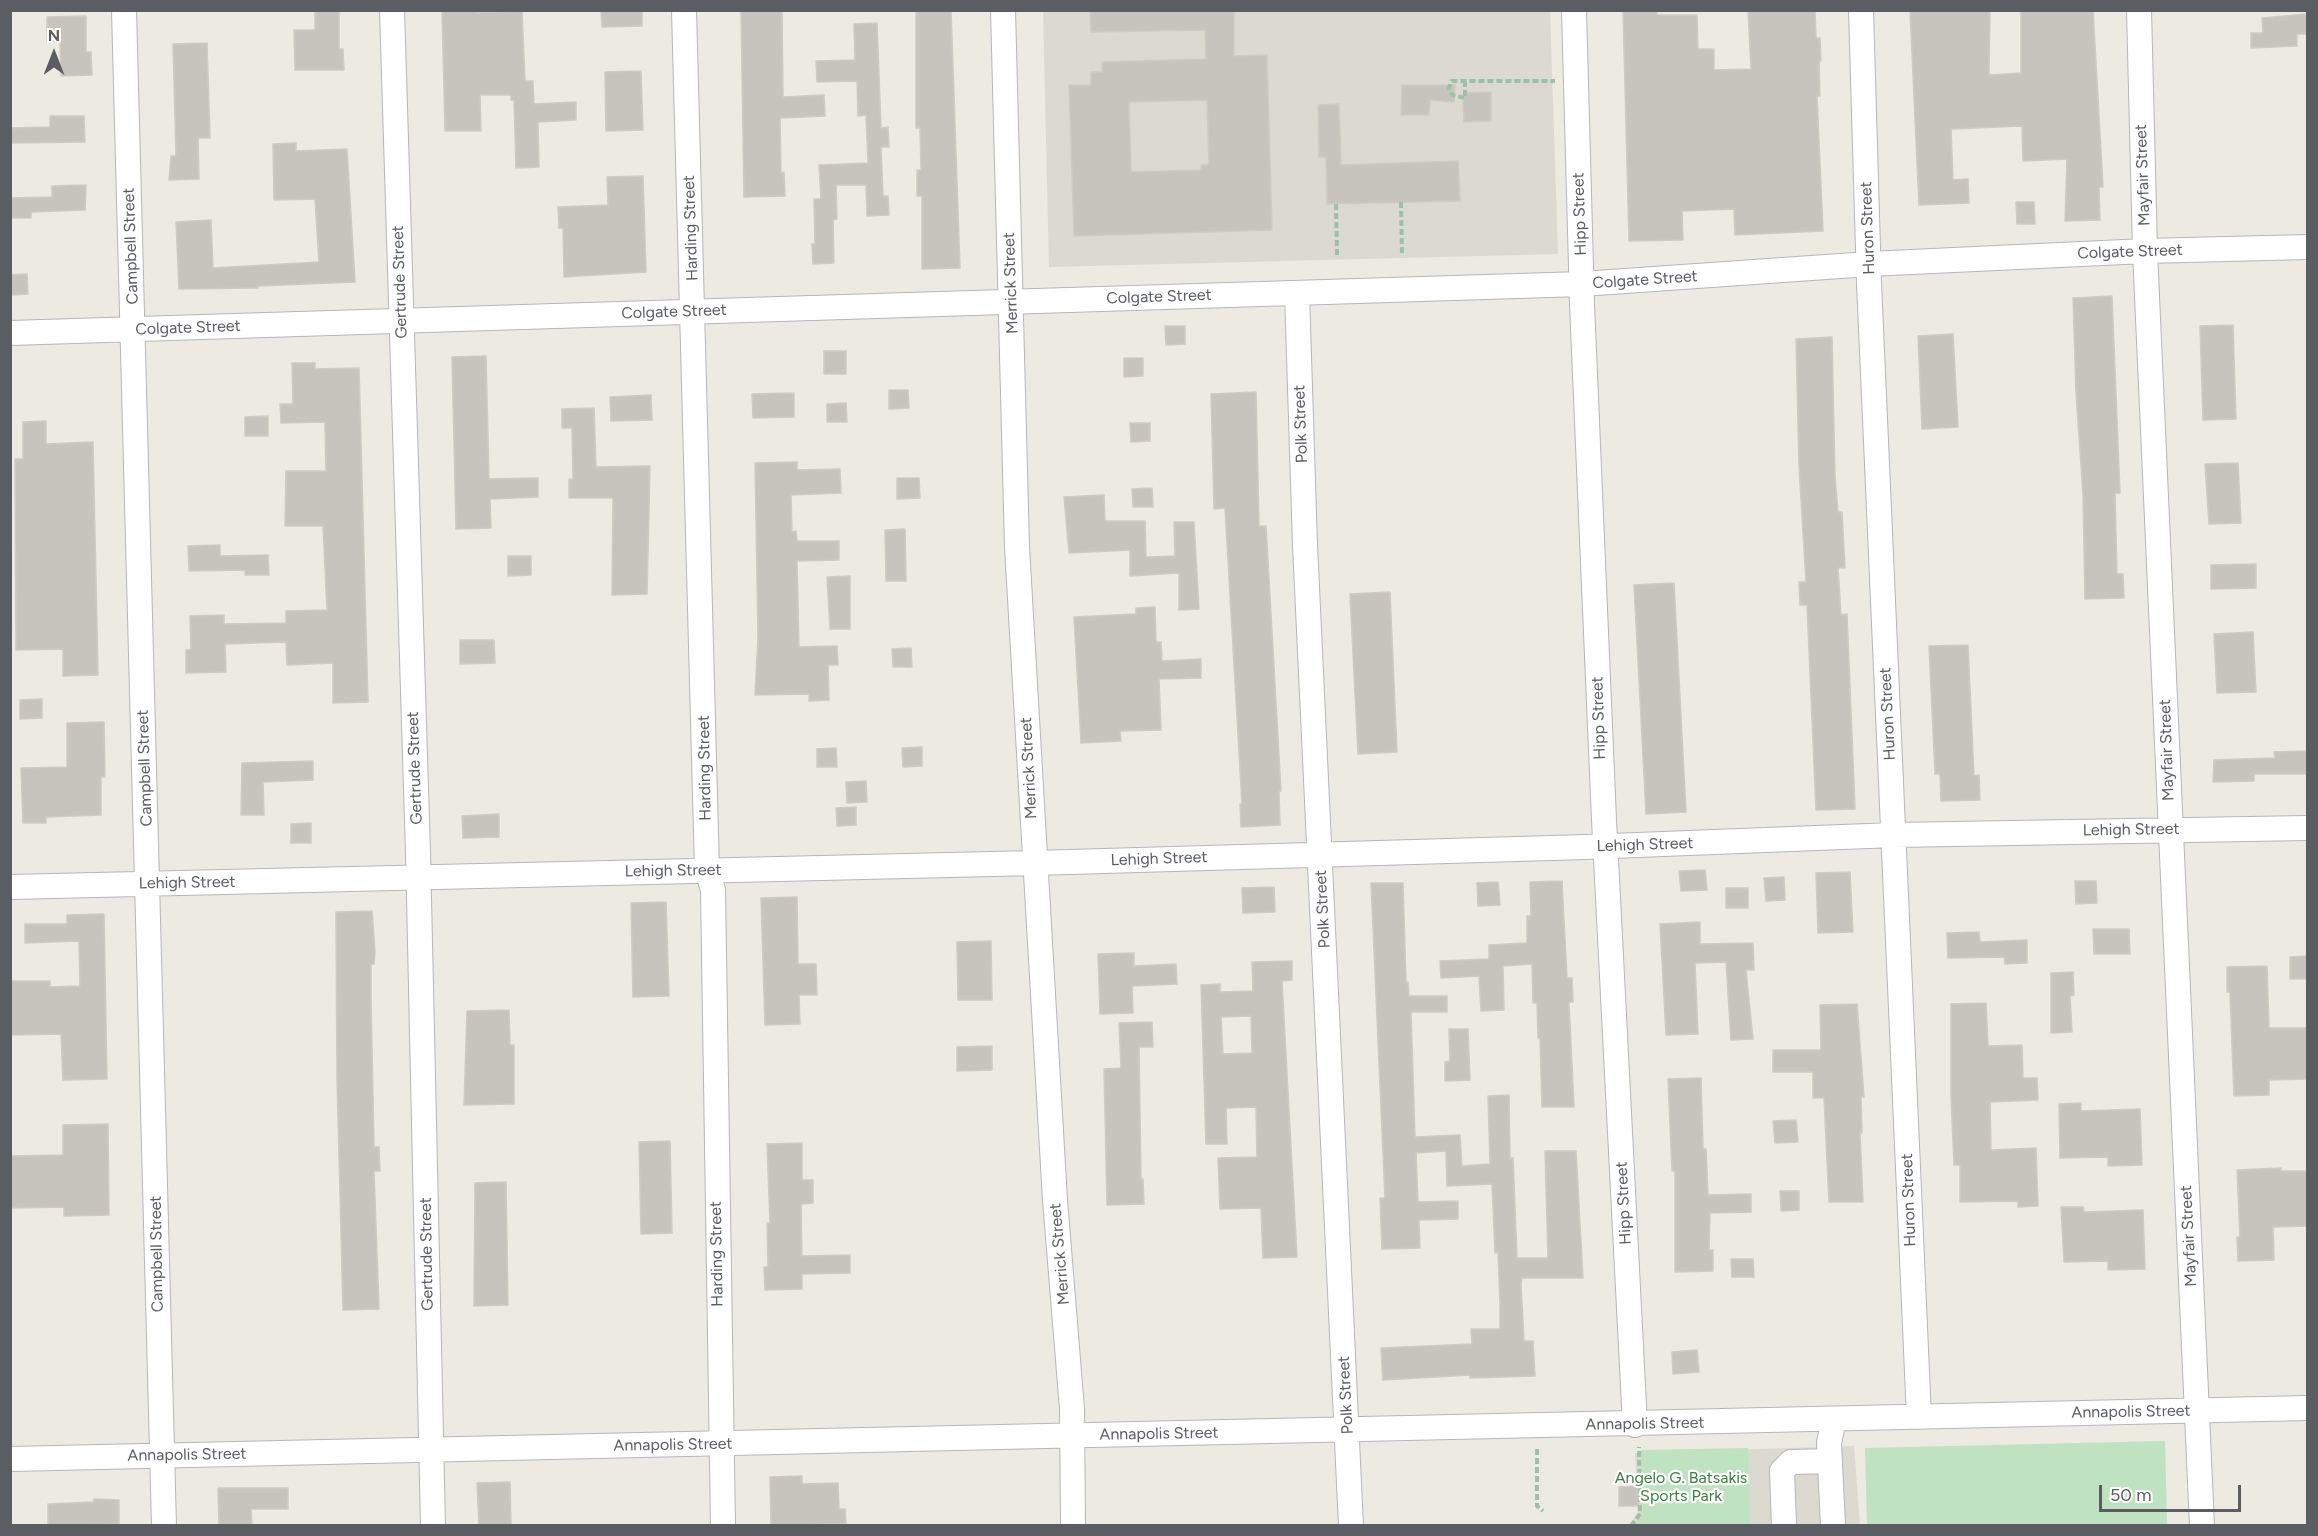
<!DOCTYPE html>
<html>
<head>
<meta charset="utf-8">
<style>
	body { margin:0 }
	#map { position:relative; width:2318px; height:1536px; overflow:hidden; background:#eceae1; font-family:Figtree,sans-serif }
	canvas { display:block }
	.frame { position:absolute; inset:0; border:12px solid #5a5d61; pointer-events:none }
	.north { position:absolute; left:24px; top:24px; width:60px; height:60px; -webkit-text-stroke:4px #fff; paint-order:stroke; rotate:0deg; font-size:16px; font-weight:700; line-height:24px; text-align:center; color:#5a5d61 }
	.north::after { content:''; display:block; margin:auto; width:21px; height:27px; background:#5a5d61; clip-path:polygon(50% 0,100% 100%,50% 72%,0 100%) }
	.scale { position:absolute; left:2099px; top:1485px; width:142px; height:27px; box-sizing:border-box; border:3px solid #5a5d61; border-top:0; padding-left:8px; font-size:18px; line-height:21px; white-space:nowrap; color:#5a5d61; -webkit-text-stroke:4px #fff; paint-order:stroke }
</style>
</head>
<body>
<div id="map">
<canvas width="2318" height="1536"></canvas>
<div class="frame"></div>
<div class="north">N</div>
<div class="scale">50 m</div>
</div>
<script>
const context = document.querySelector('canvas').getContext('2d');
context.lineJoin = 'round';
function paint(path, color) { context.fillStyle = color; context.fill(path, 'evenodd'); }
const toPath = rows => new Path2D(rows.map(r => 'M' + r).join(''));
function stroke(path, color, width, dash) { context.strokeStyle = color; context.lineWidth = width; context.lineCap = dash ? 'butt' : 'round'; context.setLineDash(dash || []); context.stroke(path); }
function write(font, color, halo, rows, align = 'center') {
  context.font = font + ' Figtree,sans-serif'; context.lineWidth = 4.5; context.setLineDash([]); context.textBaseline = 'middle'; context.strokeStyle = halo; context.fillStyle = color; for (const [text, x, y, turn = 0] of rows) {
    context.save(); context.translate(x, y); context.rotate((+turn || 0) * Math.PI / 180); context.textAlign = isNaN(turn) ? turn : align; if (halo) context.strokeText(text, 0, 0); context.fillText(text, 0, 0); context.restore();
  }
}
paint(toPath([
	[1043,11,1550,11,1558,254,1049,267],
	[1854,1446,1860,1525,1628,1526,1638,1513,1635,1453]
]), '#dbd9d0');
paint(toPath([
	[2165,1441,2167,1525,1867,1525,1865,1448],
	[1748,1448,1750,1525,1635,1525,1643,1515,1641,1450]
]), '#bfe2c0');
const building = toPath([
	[442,10,476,10,476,13,522,11,525,81,533,81,534,104,576,102,576,120,538,122,539,167,516,168,514,100,511,100,511,95,480,95,481,131,445,131,442,10],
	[601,10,642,10,642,26,602,27,601,10],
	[741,10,782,10,783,97,824,95,825,116,780,118,781,173,784,172,785,196,744,197,741,10],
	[916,10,951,10,960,268,922,269,922,196,917,196,917,170,921,170,920,128,916,128,916,10],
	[1090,10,1234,10,1234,56,1267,55,1272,230,1074,236,1069,85,1091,85,1091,72,1102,72,1102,62,1206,59,1205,30,1091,32,1090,10],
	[1207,100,1209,164,1201,165,1201,170,1131,172,1129,102,1207,100],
	[1623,10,1657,10,1657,15,1697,15,1698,49,1714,49,1714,70,1751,69,1748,10,1815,10,1816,38,1820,38,1821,61,1819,61,1820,96,1817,96,1823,231,1735,235,1734,209,1682,211,1683,240,1629,241,1623,10],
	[1910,10,1990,10,1989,75,2021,73,2021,10,2093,10,2103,187,2099,187,2100,220,2065,221,2067,159,2023,161,2022,126,1951,129,1953,180,1968,179,1969,203,1919,205,1910,10],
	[315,11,339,11,339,49,343,49,344,70,295,70,294,30,315,30,315,11],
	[2307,14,2307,34,2297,34,2297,46,2251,48,2251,33,2263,33,2262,18,2307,14],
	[86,16,86,52,91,52,92,75,61,76,60,42,47,42,47,17,86,16],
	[877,23,881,128,888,127,889,147,881,147,883,196,888,196,889,215,867,216,866,185,836,185,837,219,833,220,834,263,813,264,812,244,815,244,814,199,821,199,819,165,868,163,866,115,858,116,857,81,817,82,816,61,855,60,854,24,877,23],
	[207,43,210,138,198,138,199,179,169,180,171,156,176,156,173,44,207,43],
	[641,71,643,130,606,131,605,72,641,71],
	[1402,85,1455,85,1454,102,1430,100,1429,115,1401,115,1402,85],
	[1491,92,1491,121,1464,122,1463,93,1491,92],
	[1339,104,1341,165,1458,161,1460,201,1327,204,1326,157,1319,157,1318,105,1339,104],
	[50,116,84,116,85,142,10,143,10,128,50,127,50,116],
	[296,143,296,151,347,149,355,282,258,286,258,288,179,289,176,222,211,220,213,268,319,262,315,199,274,200,273,144,296,143],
	[643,176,646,272,564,277,563,228,559,228,558,207,608,205,607,177,643,176],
	[86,185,85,210,31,212,31,218,10,218,10,198,52,197,52,186,86,185],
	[2016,202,2034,202,2035,224,2017,224,2016,202],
	[27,274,28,294,10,295,10,275,27,274],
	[2112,296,2120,493,2115,493,2117,574,2123,574,2124,598,2085,599,2083,494,2076,392,2073,298,2112,296],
	[2233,325,2236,419,2203,420,2200,326,2233,325],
	[1165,326,1185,326,1185,344,1166,345,1165,326],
	[1953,334,1958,427,1922,429,1918,336,1953,334],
	[1832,337,1835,477,1838,512,1842,512,1845,568,1838,568,1841,615,1847,614,1855,809,1816,810,1807,605,1800,605,1799,582,1806,582,1799,466,1796,339,1832,337],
	[824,351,846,351,846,374,824,374,824,351],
	[486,356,489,479,538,478,538,497,490,499,491,528,456,529,452,357,486,356],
	[1124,358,1143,358,1143,376,1124,377,1124,358],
	[292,363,315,363,315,369,359,368,368,702,333,703,333,663,287,665,286,642,225,644,226,672,186,673,186,650,191,650,190,616,224,615,224,624,286,623,286,611,327,610,323,526,285,526,286,471,326,471,325,422,281,423,280,404,293,404,292,363],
	[889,390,908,390,909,408,889,409,889,390],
	[1256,392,1259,526,1266,526,1281,791,1279,791,1280,825,1241,827,1240,804,1242,804,1225,508,1214,509,1211,394,1256,392],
	[794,393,794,417,753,418,752,394,794,393],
	[651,395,652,420,611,421,610,397,651,395],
	[846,403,847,422,827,422,827,404,846,403],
	[594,408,596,467,650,466,647,594,612,595,613,498,569,498,569,479,573,479,572,428,562,428,562,409,594,408],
	[268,416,268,436,245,436,245,417,268,416],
	[46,421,46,444,93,442,98,675,63,676,63,649,16,650,15,459,23,459,23,422,46,421],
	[1130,423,1150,423,1150,441,1131,442,1130,423],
	[797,462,797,470,840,469,841,493,791,495,792,532,796,531,797,541,839,541,839,560,797,561,799,647,837,646,838,665,828,665,829,700,809,701,809,694,755,695,758,637,755,463,797,462],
	[2238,463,2241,523,2209,524,2205,464,2238,463],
	[897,478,919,478,920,498,897,499,897,478],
	[1152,488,1153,507,1133,507,1132,489,1152,488],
	[1104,495,1105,521,1145,521,1146,557,1175,556,1174,522,1194,522,1199,609,1179,610,1179,573,1130,576,1130,550,1069,553,1064,497,1104,495],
	[905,529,906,581,886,581,885,530,905,529],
	[220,545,220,556,268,555,269,575,245,575,245,570,189,571,188,546,220,545],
	[508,556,531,556,531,575,508,576,508,556],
	[2256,564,2256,588,2211,589,2211,565,2256,564],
	[850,576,850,629,830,629,827,577,850,576],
	[1674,583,1686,812,1646,814,1634,585,1674,583],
	[1390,592,1397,752,1358,754,1350,594,1390,592],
	[1155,607,1156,642,1161,642,1162,661,1201,659,1201,678,1159,679,1161,730,1120,731,1121,741,1081,743,1074,617,1136,614,1136,608,1155,607],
	[2253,632,2256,692,2217,693,2214,634,2253,632],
	[460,640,494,640,495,663,460,664,460,640],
	[1968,645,1974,776,1979,775,1980,800,1941,801,1940,774,1935,774,1929,646,1968,645],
	[911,648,912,667,893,667,892,649,911,648],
	[42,699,42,718,20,719,20,700,42,699],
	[104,722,105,777,101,777,101,815,46,817,46,823,23,823,21,768,67,767,67,723,104,722],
	[922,747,922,766,903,767,902,748,922,747],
	[836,748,837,767,817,767,817,749,836,748],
	[2307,751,2307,774,2254,774,2254,781,2213,782,2214,760,2275,758,2274,752,2307,751],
	[313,761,313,780,263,782,264,815,241,815,242,763,313,761],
	[866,781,867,802,847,803,846,782,866,781],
	[856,807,856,825,837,826,836,808,856,807],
	[499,814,499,837,463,838,462,816,499,814],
	[311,823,311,843,291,843,291,824,311,823],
	[1705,870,1707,890,1681,891,1679,871,1705,870],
	[1850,872,1853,932,1818,933,1816,873,1850,872],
	[1784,877,1785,900,1766,901,1764,878,1784,877],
	[1562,881,1567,978,1572,978,1573,1002,1569,1002,1574,1107,1542,1107,1540,1038,1538,1038,1537,1003,1533,1003,1532,964,1503,966,1504,1010,1481,1011,1479,976,1441,978,1440,961,1489,959,1489,945,1527,943,1527,916,1531,916,1530,882,1562,881],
	[2075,881,2096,881,2097,903,2076,904,2075,881],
	[1498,882,1500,905,1478,906,1477,883,1498,882],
	[1371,883,1403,883,1406,982,1408,982,1409,996,1447,996,1447,1012,1411,1012,1415,1137,1460,1135,1462,1166,1490,1164,1488,1096,1509,1095,1510,1158,1513,1158,1517,1258,1548,1258,1545,1151,1576,1151,1583,1278,1522,1278,1521,1284,1524,1341,1533,1341,1535,1376,1470,1378,1470,1375,1383,1380,1381,1348,1472,1344,1471,1329,1500,1329,1500,1303,1498,1252,1495,1253,1492,1184,1447,1186,1446,1151,1416,1153,1418,1202,1458,1201,1458,1219,1419,1220,1420,1248,1382,1249,1380,1198,1385,1198,1371,883],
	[1274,887,1275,912,1243,913,1242,888,1274,887],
	[1726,888,1748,888,1748,908,1726,908,1726,888],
	[797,897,798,964,816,964,817,995,799,995,800,1024,765,1025,761,898,797,897],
	[666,902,669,996,633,997,631,903,666,902],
	[372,911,375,952,374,964,371,964,371,999,374,1147,379,1147,380,1171,374,1171,379,1309,343,1310,337,1079,336,912,372,911],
	[104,914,107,1079,63,1080,61,1034,10,1035,10,981,50,981,50,987,80,986,79,941,25,943,25,924,67,924,67,915,104,914],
	[1700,922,1700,944,1753,943,1754,970,1746,970,1753,1039,1731,1040,1726,962,1695,963,1698,1034,1666,1035,1660,924,1700,922],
	[2093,929,2129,929,2130,954,2094,954,2093,929],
	[1979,932,1980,942,2027,940,2027,963,2005,964,2004,957,1948,958,1947,933,1979,932],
	[991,941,992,1000,958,1000,957,942,991,941],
	[1134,953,1134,966,1176,964,1177,984,1132,986,1133,1013,1100,1014,1098,954,1134,953],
	[2307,956,2307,979,2290,979,2290,957,2307,956],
	[1292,961,1292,980,1282,981,1297,1257,1263,1258,1261,1208,1220,1209,1218,1158,1257,1157,1256,1107,1226,1108,1227,1144,1206,1144,1201,985,1220,984,1220,992,1253,991,1252,962,1292,961],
	[1251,1016,1252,1053,1223,1054,1221,1017,1251,1016],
	[2267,966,2269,1028,2307,1028,2307,1079,2269,1080,2269,1095,2234,1096,2230,992,2227,992,2227,967,2267,966],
	[2073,972,2074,995,2070,996,2072,1032,2051,1033,2051,973,2073,972],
	[1986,1003,1988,1046,2022,1045,2023,1078,2037,1078,2038,1100,1990,1102,1991,1150,2036,1148,2038,1206,2018,1207,2018,1201,1960,1202,1960,1165,1954,1165,1951,1096,1951,1004,1986,1003],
	[1857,1004,1864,1097,1861,1097,1862,1133,1860,1133,1863,1202,1829,1202,1824,1098,1813,1098,1813,1072,1773,1072,1773,1050,1821,1050,1820,1005,1857,1004],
	[509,1010,510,1045,514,1045,514,1104,464,1105,467,1011,509,1010],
	[1152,1022,1153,1047,1139,1047,1141,1179,1143,1179,1144,1204,1107,1205,1104,1069,1121,1068,1119,1023,1152,1022],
	[1449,1029,1468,1029,1470,1080,1445,1081,1445,1062,1450,1061,1449,1029],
	[992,1046,992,1070,957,1071,957,1047,992,1046],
	[1701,1078,1703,1149,1706,1149,1708,1195,1751,1194,1751,1212,1710,1213,1709,1250,1713,1250,1713,1271,1675,1272,1675,1171,1672,1171,1668,1079,1701,1078],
	[2081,1103,2081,1111,2140,1109,2142,1165,2108,1166,2108,1157,2060,1158,2059,1104,2081,1103],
	[1796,1120,1798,1142,1775,1143,1773,1121,1796,1120],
	[108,1124,109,1215,64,1216,64,1207,10,1208,10,1156,63,1155,63,1125,108,1124],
	[670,1141,672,1233,641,1234,639,1142,670,1141],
	[802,1143,802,1180,813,1180,813,1203,801,1204,802,1256,850,1255,850,1273,802,1274,802,1289,765,1290,764,1267,768,1267,767,1223,770,1223,767,1144,802,1143],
	[2281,1168,2281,1171,2307,1171,2307,1226,2273,1227,2274,1260,2238,1261,2237,1237,2240,1237,2237,1170,2281,1168],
	[506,1182,508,1305,474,1306,475,1183,506,1182],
	[1780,1191,1799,1191,1799,1210,1781,1211,1780,1191],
	[2061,1207,2083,1207,2084,1212,2143,1210,2145,1269,2108,1270,2108,1261,2064,1262,2061,1207],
	[1731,1259,1753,1259,1754,1277,1732,1277,1731,1259],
	[1697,1350,1699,1372,1673,1374,1672,1352,1697,1350],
	[802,1476,802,1484,838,1483,839,1509,845,1509,846,1523,771,1526,770,1477,802,1476],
	[510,1482,511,1526,479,1526,477,1483,510,1482],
	[1637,1486,1638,1506,1619,1506,1619,1487,1637,1486],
	[218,1488,288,1488,288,1509,251,1509,252,1526,219,1526,218,1488],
	[94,1499,119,1500,119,1524,48,1525,48,1504,94,1502,94,1499]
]);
paint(building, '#c7c4be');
stroke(building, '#d0cbc0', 1.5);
const minor = toPath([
	[124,10,164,1526],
	[392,10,418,853,433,1526],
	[684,10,707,870,713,890,723,1526],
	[1003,10,1017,547,1055,1200,1072,1409,1073,1526],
	[1574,10,1582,304,1604,820,1635,1425],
	[1861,10,1869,283,1919,1417],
	[2139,10,2145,251,2202,1526],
	[1297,293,1305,545,1351,1526],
	[10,333,1582,284,1869,264,2145,251,2308,247],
	[10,887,1035,863,1586,847,1894,835,2308,828],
	[10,1459,2308,1408],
	[1784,1526,1782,1471,1791,1462,1830,1461],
	[1833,1526,1829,1443,1834,1420]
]);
stroke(minor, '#b4b7bb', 26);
stroke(toPath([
	[1465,81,1465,98,1452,95,1449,88,1452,81,1555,81],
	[1401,202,1402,255],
	[1336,204,1337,257],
	[1537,1449,1537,1506,1543,1511],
	[1631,1526,1640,1514,1639,1447]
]), '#99c2a6', 4, [6, 3]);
stroke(minor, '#fff', 24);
write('16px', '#5a5d61', '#fff', [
	["Mayfair Street",2143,175,-92],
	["Hipp Street",1580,214,-92],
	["Harding Street",691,228,-92],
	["Huron Street",1868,228,-92],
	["Campbell Street",131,246,-92],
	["Colgate Street",2130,252,-2],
	["Colgate Street",1645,280,-4],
	["Gertrude Street",400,282,-92],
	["Merrick Street",1011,283,-92],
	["Colgate Street",1159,297,-2],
	["Colgate Street",674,312,-2],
	["Colgate Street",188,328,-2],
	["Polk Street",1301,424,-92],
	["Huron Street",1888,714,-93],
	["Hipp Street",1599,718,-92],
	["Mayfair Street",2167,750,-92],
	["Campbell Street",145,768,-92],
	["Gertrude Street",415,768,-92],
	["Harding Street",705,768,-91],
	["Merrick Street",1029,768,-93],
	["Lehigh Street",2131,830,-1],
	["Lehigh Street",1645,845,-2],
	["Lehigh Street",1159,859,-2],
	["Lehigh Street",673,871,-1],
	["Lehigh Street",187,883,-1],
	["Polk Street",1323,909,-93],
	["Huron Street",1909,1200,-92],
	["Hipp Street",1624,1203,-93],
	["Mayfair Street",2189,1236,-93],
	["Campbell Street",157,1254,-91],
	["Gertrude Street",427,1254,-91],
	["Harding Street",717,1254,-91],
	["Merrick Street",1060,1254,-95],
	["Polk Street",1346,1395,-93],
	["Annapolis Street",2131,1412,-1],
	["Annapolis Street",1645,1424,-1],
	["Annapolis Street",1159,1434,-1],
	["Annapolis Street",673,1445,-1],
	["Annapolis Street",187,1455,-1]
]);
write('16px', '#3a8040', '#fff', [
	["Angelo G. Batsakis",1681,1478],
	["Sports Park",1681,1496]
]);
</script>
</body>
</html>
